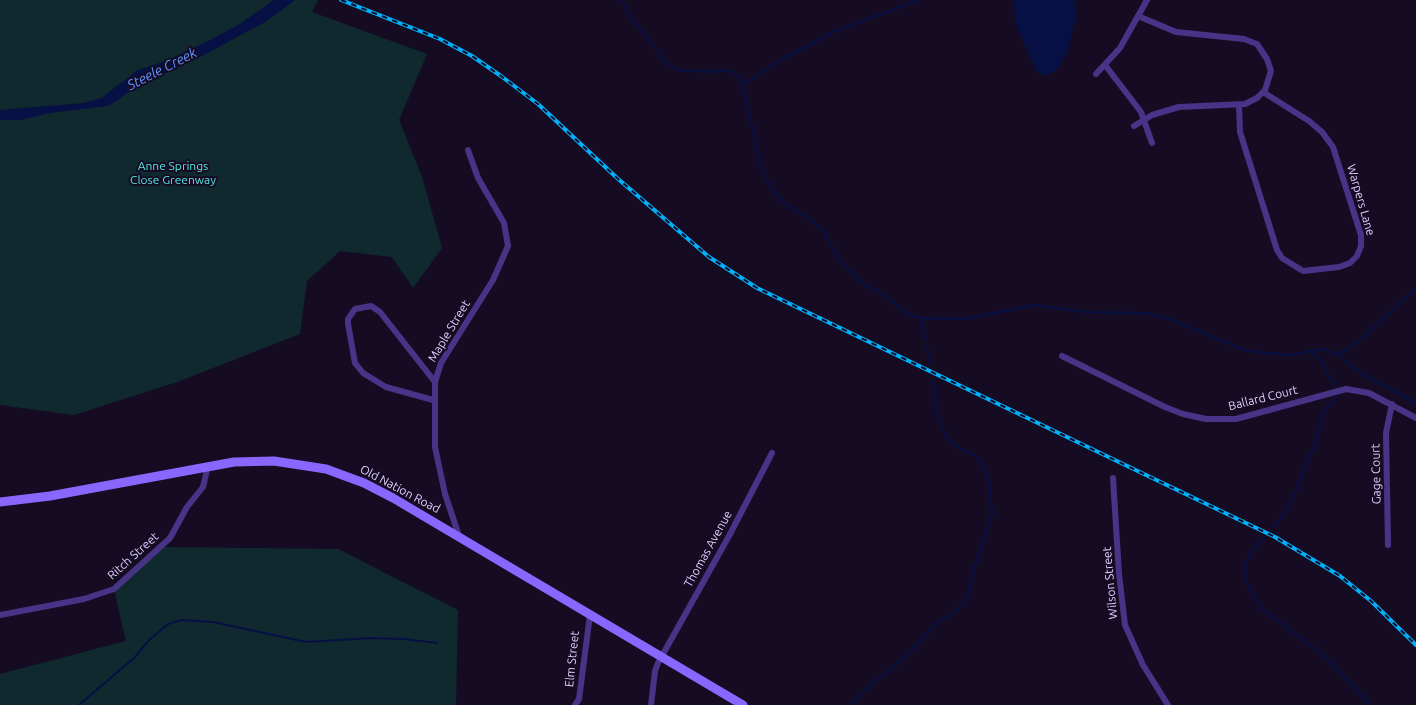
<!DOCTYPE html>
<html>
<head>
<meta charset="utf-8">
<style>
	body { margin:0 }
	canvas { display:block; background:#150c24 }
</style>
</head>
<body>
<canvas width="1416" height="705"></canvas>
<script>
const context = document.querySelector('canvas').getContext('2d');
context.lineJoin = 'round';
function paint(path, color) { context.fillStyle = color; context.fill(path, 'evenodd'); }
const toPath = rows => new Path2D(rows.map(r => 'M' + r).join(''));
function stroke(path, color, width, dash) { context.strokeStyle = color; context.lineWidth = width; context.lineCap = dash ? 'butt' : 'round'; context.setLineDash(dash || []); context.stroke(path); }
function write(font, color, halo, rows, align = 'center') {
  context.font = font + ' Ubuntu,sans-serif'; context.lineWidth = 4; context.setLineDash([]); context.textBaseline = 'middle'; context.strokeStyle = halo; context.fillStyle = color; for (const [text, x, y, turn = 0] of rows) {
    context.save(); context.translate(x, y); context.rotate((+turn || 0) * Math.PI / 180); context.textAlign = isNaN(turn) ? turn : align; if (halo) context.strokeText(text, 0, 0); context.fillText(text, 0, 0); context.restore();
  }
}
paint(toPath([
	[0,0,318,0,312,12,427,54,399,120,422,177,442,248,413,288,392,257,340,251,307,281,300,334,177,382,74,415,0,405],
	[161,547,338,549,458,610,456,705,0,705,0,674,126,641,114,589]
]), '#0f292f');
paint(toPath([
	[274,0,295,0,267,21,200,57,140,85,108,106,50,113,20,120,0,120,0,110,84,103,101,98,138,70,166,61,208,41,238,25],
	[1014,0,1074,0,1076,16,1068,50,1058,68,1046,76,1037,72,1022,39,1015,20]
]), '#061044');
stroke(toPath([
	[622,0,630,16,665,61,677,70,709,72,729,70,739,76,743,85,759,160,766,179,776,194,786,205,809,218,824,232,835,253,849,271,865,285,882,293,908,315,921,318,965,319,1034,305,1085,312,1146,313,1169,319,1247,351,1290,355,1323,349,1338,355,1363,374,1416,403],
	[744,84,782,59,833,32,919,0],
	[921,318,926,340],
	[927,347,929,364],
	[1311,351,1322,362,1326,373,1336,385],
	[1338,355,1357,343,1416,288],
	[1273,527,1282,517,1296,490,1316,441,1323,412,1336,398],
	[1264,538,1252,550,1245,565,1246,580,1251,592,1262,609,1328,659,1370,705],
	[79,705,135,657,149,640,168,624,182,620,213,622,306,642,372,638,403,639,437,643],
	[850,705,861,693,904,658,938,622,956,611,968,596,974,569,992,514,990,486,984,468,976,456,955,446,946,437,937,414,933,381]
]), '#061044', 2);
stroke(toPath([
	[1105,65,1141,112,1152,143],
	[1096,74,1120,48,1147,0],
	[1239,105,1240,132,1277,250,1282,258,1303,271,1339,267,1350,263,1357,256,1361,246,1361,235,1333,147,1322,132,1309,121,1263,92],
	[1134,126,1152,115,1179,107,1245,104,1257,98,1265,90,1271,71,1267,59,1257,44,1244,39,1176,32,1138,16],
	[1062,356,1165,407,1183,414,1206,419,1236,419,1346,389,1369,393,1416,418],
	[433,400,386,387,363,373,355,363,348,324,348,319,355,309,371,306,380,312,435,382],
	[1113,478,1119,574,1125,625,1143,665,1168,705],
	[459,536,445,494,435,447,435,382,441,363,493,280,508,246,504,223,478,178,468,150],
	[1388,545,1386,433,1392,404],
	[0,615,84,599,114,589,170,538,187,507,203,487,208,466],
	[575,705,579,699,590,615],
	[651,705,655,671,658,663,729,536,772,453]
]), '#473487', 6);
stroke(toPath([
	[0,502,50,496,234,462,274,461,326,469,364,483,393,498,743,705]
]), '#8967ff', 9);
const rail = toPath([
	[341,0,440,39,472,56,501,76,538,104,617,178,709,257,757,288,1275,537,1340,576,1371,601,1416,645]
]);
stroke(rail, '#00b0fb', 4);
stroke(rail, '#150c24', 2, [5.5]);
write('12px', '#53e8e0', '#150c24', [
	["Anne Springs",173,166],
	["Close Greenway",173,180]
]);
write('12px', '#ded0ff', '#150c24', [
	["Warpers Lane",1361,200,74],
	["Maple Street",449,331,-59],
	["Ballard Court",1263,398,-14],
	["Gage Court",1376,474,-91],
	["Old Nation Road",400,489,28],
	["Thomas Avenue",708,549,-61],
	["Ritch Street",133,556,-42],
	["Wilson Street",1110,583,-95],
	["Elm Street",572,659,-84]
]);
write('italic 14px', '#5e94ff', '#150c24', [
	["Steele Creek",162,69,-27]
]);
</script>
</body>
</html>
